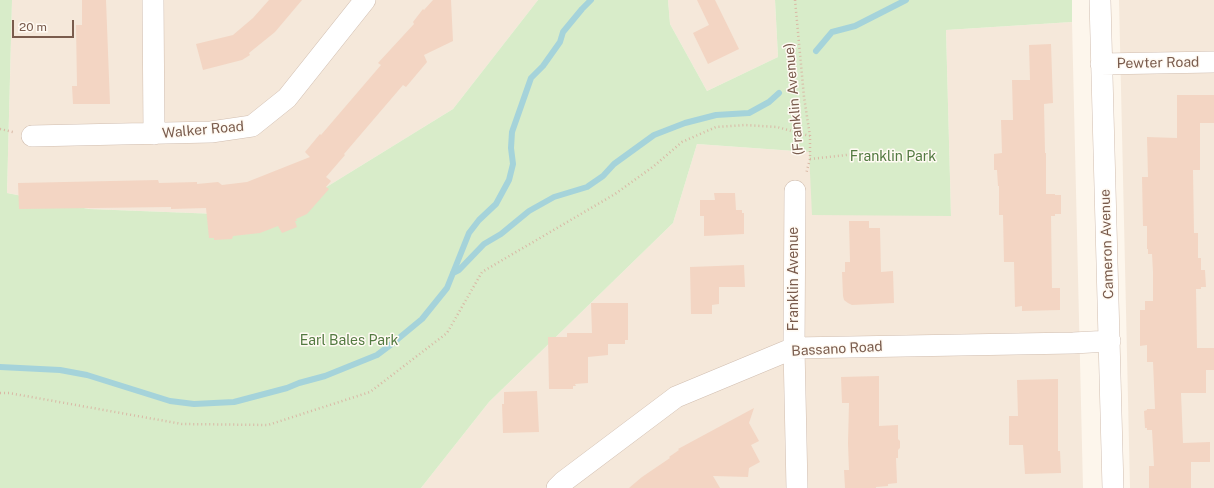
<!DOCTYPE html>
<html>
<head>
<meta charset="utf-8">
<style>
	body { margin:0 }
	#map { position:relative; width:1214px; height:488px; overflow:hidden; background:#fdf6ec; font-family:"Public Sans",sans-serif }
	canvas { display:block }
	.scale { position:absolute; left:12px; top:20px; width:62px; height:18px; box-sizing:border-box; border:2px solid #7a5c4d; border-top:0; padding-left:5px; font-size:12px; line-height:14px; white-space:nowrap; color:#7a5c4d; -webkit-text-stroke:3px #fffaf3; paint-order:stroke }
</style>
</head>
<body>
<div id="map">
<canvas width="1214" height="488"></canvas>
<div class="scale">20 m</div>
</div>
<script>
const context = document.querySelector('canvas').getContext('2d');
context.lineJoin = 'round';
function paint(path, color) { context.fillStyle = color; context.fill(path, 'evenodd'); }
const toPath = rows => new Path2D(rows.map(r => 'M' + r).join(''));
function stroke(path, color, width, dash) { context.strokeStyle = color; context.lineWidth = width; context.lineCap = dash ? 'butt' : 'round'; context.setLineDash(dash || []); context.stroke(path); }
function write(font, color, halo, rows, align = 'center') {
  context.font = font + ' "Public Sans",sans-serif'; context.lineWidth = 3; context.setLineDash([]); context.textBaseline = 'middle'; context.strokeStyle = halo; context.fillStyle = color; for (const [text, x, y, turn = 0] of rows) {
    context.save(); context.translate(x, y); context.rotate((+turn || 0) * Math.PI / 180); context.textAlign = isNaN(turn) ? turn : align; if (halo) context.strokeText(text, 0, 0); context.fillText(text, 0, 0); context.restore();
  }
}
paint(toPath([
	[12,0,538,0,453,109,307,199,269,216,89,209,7,193],
	[668,0,775,0,778,57,707,91,670,24],
	[1119,0,1214,0,1214,488,1130,488],
	[1072,22,1083,488,421,488,489,402,673,223,697,144,809,152,951,216,946,30]
]), '#f5e8da');
paint(toPath([
	[0,0,12,0,7,193,89,209,269,216,307,199,453,109,538,0,668,0,670,24,707,91,778,57,775,0,1072,0,1072,22,946,30,951,216,812,215,809,152,697,144,673,223,489,402,421,488,0,488]
]), '#d8ecc9');
stroke(toPath([
	[816,51,832,32,855,26,906,0],
	[453,273,459,270,484,244,501,234,529,211,554,197,587,187,603,176,614,164,654,135,685,123,716,115,749,113,769,102,779,93],
	[0,367,60,370,87,375,170,401,194,404,234,402,287,388,299,383,325,376,377,355,393,343,422,319,447,288,469,233,479,220,496,204,509,180,513,164,511,148,512,132,531,78,543,66,560,42,563,32,582,9,591,0]
]), '#a5d3da', 6);
paint(toPath([
	[82,0,106,0,110,104,73,104,72,86,77,86,76,25,82,25],
	[269,0,302,0,275,32,249,53,250,55,242,60,203,70,196,44,233,35,253,18],
	[433,0,451,0,453,41,424,55,427,62,406,87,403,85,344,154,345,155,326,177,331,181,326,187,329,189,307,214,296,219,297,221,295,221,297,227,282,233,278,226,260,233,233,236,232,239,214,240,214,238,209,238,206,208,171,209,171,207,19,209,18,183,158,180,159,183,197,182,197,184,218,182,222,185,247,182,310,157,305,152,320,134,321,135,381,65,378,63,414,24,413,22,423,9,424,10],
	[697,0,715,0,739,49,708,64,693,33,709,25],
	[1051,44,1053,103,1044,104,1045,153,1046,153,1046,194,1055,194,1055,195,1061,195,1061,214,1055,214,1055,216,1051,216,1052,288,1060,288,1060,310,1022,311,1022,306,1015,307,1014,262,1004,262,1003,215,999,215,999,186,998,186,997,170,994,170,994,154,1002,153,1001,120,1013,120,1012,80,1030,80,1029,45],
	[1177,95,1214,95,1214,123,1200,123,1200,170,1193,170,1194,233,1198,233,1198,258,1201,258,1201,270,1205,270,1206,287,1201,287,1201,289,1196,289,1197,348,1214,348,1214,370,1206,370,1206,393,1181,393,1183,443,1210,442,1210,462,1191,462,1191,488,1149,488,1149,466,1154,466,1152,430,1147,430,1147,428,1145,428,1144,411,1147,410,1147,409,1155,409,1153,362,1147,362,1147,345,1140,346,1140,310,1145,310,1145,301,1153,301,1153,272,1152,254,1148,254,1148,249,1147,249,1147,226,1143,226,1142,177,1148,177,1147,137,1177,138],
	[714,193,735,193,736,210,742,210,742,213,744,213,744,234,704,236,704,216,700,216,700,200,715,200],
	[849,221,869,221,869,228,880,228,881,272,893,271,894,303,852,305,848,303,844,300,843,296,842,272,845,272,845,262,850,262],
	[744,265,745,287,719,287,719,304,712,305,712,314,691,314,690,267],
	[591,303,628,303,628,340,625,340,625,344,608,344,608,355,588,357,588,383,575,384,576,386,573,386,573,389,549,389,548,337,567,337,567,333,592,333],
	[879,376,879,426,898,425,898,439,900,441,900,448,898,450,898,458,896,458,897,483,888,484,888,486,876,487,876,488,845,488,844,470,849,470,848,443,849,403,842,403,841,377],
	[1058,379,1058,451,1060,451,1061,473,1025,474,1023,445,1009,445,1009,416,1018,416,1017,380],
	[537,391,539,432,503,433,502,404,504,404,504,392],
	[754,408,749,423,759,441,751,445,760,462,749,468,748,477,713,476,720,488,629,488,642,477,670,458,669,457,679,450,678,449]
]), '#f3d5c3');
const street = toPath([
	[153,0,154,134],
	[1100,0,1113,488],
	[1101,64,1214,62],
	[32,136,211,132,252,126,287,98,365,0],
	[795,191,794,348,797,488],
	[557,488,563,482,676,397,794,348,1073,343,1110,341]
]);
stroke(street, '#d1beb0', 22);
stroke(toPath([
	[795,0,804,97,810,136,810,159,806,174],
	[0,129,13,132],
	[810,159,856,154],
	[0,393,9,393,182,424,268,425,370,392,447,333,482,272,615,194,654,166,682,142,716,127,745,125,777,127,810,136]
]), '#d9b8a5', 2.5, [1, 3]);
stroke(street, '#fff', 21);
write('14px', '#7a5c4d', '#fffaf3', [
	["Pewter Road",1158,63,-1],
	["(Franklin Avenue)",794,99,-95],
	["Walker Road",203,130,-5],
	["Cameron Avenue",1107,244,-92],
	["Franklin Avenue",794,279,-90],
	["Bassano Road",837,349,-3]
]);
write('14px', '#537a41', '#fffaf3', [
	["Franklin Park",893,157],
	["Earl Bales Park",349,341]
]);
</script>
</body>
</html>
